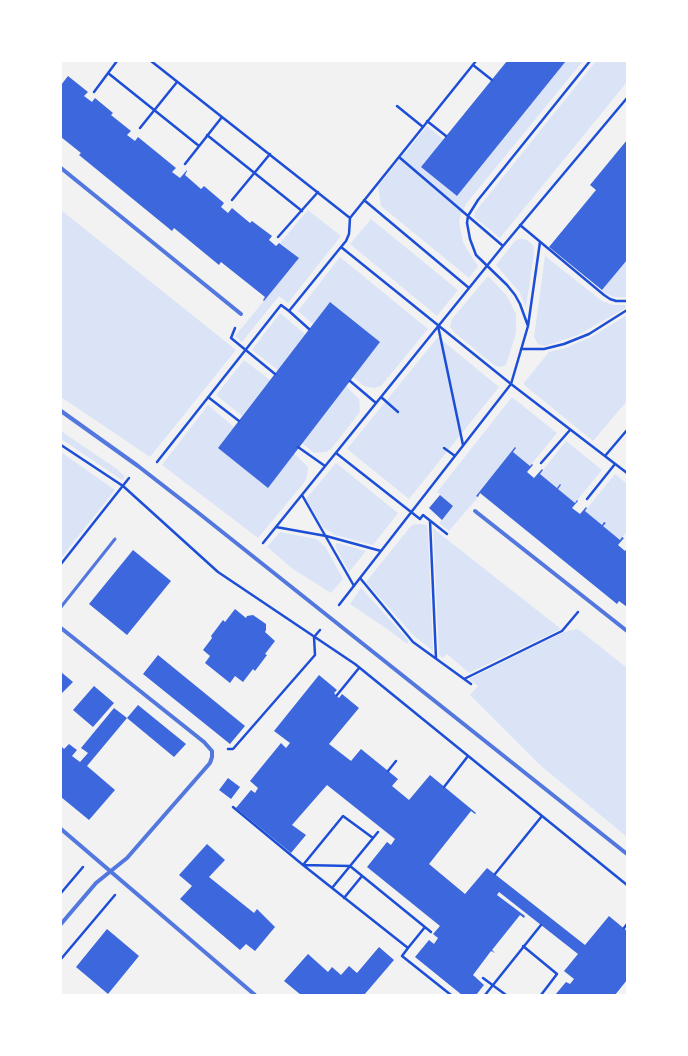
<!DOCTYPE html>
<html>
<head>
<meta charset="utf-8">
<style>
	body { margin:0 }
	#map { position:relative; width:688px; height:1056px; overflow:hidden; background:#f2f2f2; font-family:"Playfair Display",serif }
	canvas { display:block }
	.frame { position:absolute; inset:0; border:62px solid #fff; pointer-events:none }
</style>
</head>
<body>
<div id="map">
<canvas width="688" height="1056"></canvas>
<div class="frame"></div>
</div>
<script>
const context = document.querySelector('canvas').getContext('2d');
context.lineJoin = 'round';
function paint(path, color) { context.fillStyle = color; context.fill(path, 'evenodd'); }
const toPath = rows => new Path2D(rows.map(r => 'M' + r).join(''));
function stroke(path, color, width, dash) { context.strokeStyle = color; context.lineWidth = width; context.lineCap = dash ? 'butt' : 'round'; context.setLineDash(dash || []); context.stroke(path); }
paint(toPath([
	[566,61,583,61,466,204,461,214,459,221,463,242,468,251,478,266,469,278,381,206,378,186,427,126,444,140,421,167,457,196],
	[596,61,627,61,627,82,500,238,474,217,475,212],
	[61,210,236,350,150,457,61,397],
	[308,210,341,236,288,303,279,296,242,342,235,336,299,258,280,243],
	[371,219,458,290,437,316,350,244],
	[520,239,527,240,531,243,534,247,534,253,526,308,520,293,516,288,496,265,515,241],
	[545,256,602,301,613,305,625,305,627,307,578,335,545,346,538,344,534,337],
	[340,257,428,329,381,386,375,388,368,387,364,386,353,377,380,342,330,302,313,324,298,311],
	[627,260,627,297,614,297,604,293,602,290],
	[488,276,507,296,516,314,516,333,506,365,500,367,494,365,455,333,450,327,452,319],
	[280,313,305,334,278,370,252,350],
	[627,315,627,401,593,441,523,384,549,352,565,348,591,337],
	[438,337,499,387,409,499,347,449],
	[244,360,270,380,242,416,216,395],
	[346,386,359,399,360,412,331,449,326,452,314,453,302,443],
	[512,397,557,433,530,466,513,452,514,449,476,495,478,497,449,531,439,523,453,506,437,492],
	[208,405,234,427,218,448,268,487,294,453,308,467,307,477,303,484,258,538,162,465],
	[61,431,117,469,125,477,122,480,61,439],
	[566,441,602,470,575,503,558,489,559,486,557,488,540,474],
	[61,452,115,490,61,558],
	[336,463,398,513,373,545,335,535,323,527,306,499],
	[615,474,627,484,627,531,620,540,603,526,605,523,605,522,602,525,585,511],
	[414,524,420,524,427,525,428,531,433,651,414,636,366,582,410,527],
	[433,528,444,537,561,629,469,673,447,654,443,658,439,655],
	[280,532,316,539,325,546,343,579,331,593,293,569,267,547],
	[337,543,366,551,349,572,335,546],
	[361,588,409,641,407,644,390,631,350,604],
	[578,629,627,668,627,837,540,765,470,695,478,686,469,679,564,632]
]), '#dbe4f7');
paint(toPath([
	[507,61,566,61,457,196,421,167],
	[68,76,88,92,84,96,92,102,95,98,113,113,111,115,131,131,127,135,135,141,138,137,176,168,172,172,180,178,187,170,187,171,185,175,201,189,204,186,224,203,221,207,228,213,232,208,250,223,252,221,272,236,269,240,276,246,279,243,299,258,264,301,263,300,265,297,221,262,219,265,174,228,172,231,79,155,81,153,61,137,61,85],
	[627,140,627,260,602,290,549,247,596,190,590,185],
	[330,302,380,342,268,488,218,448],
	[515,447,516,448,513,452,530,466,532,464,533,465,527,472,534,478,542,469,543,470,540,474,557,488,560,484,561,485,558,489,575,503,577,500,578,501,572,508,580,514,586,507,587,508,585,511,602,525,604,522,606,523,603,526,620,540,622,537,624,538,618,545,625,551,627,549,627,607,619,601,617,604,480,493,478,497,476,496],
	[440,495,453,506,442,520,429,508],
	[133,550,171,581,127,635,89,604],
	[235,609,246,618,247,616,253,615,266,624,266,630,265,632,275,641,265,654,267,655,255,671,253,669,243,682,235,676,230,683,205,663,210,656,203,650,212,638,211,636,223,620,225,622],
	[158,655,245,726,230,744,143,674],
	[61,672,73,682,61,694],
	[319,675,337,690,334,693,339,698,342,694,359,708,329,744,351,761,361,749,398,779,392,786,409,800,430,775,476,813,475,814,471,811,429,864,465,894,487,868,585,945,609,916,627,931,627,980,615,995,555,995,566,982,570,984,574,979,564,971,578,954,499,892,497,895,525,916,524,918,520,915,492,950,495,953,491,951,473,975,484,985,476,995,462,995,415,957,429,940,434,944,438,938,433,934,440,926,367,867,387,842,391,845,395,839,327,785,292,825,306,835,291,853,236,808,251,790,255,793,258,788,250,781,281,743,286,748,290,743,274,731],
	[94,686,114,703,93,727,73,710],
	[138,705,186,744,174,757,127,718],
	[114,708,127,718,87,766,115,790,89,820,61,797,61,746,64,749,69,744,77,750,72,756,80,762,88,753,81,748],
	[228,778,240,787,231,799,219,790],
	[207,844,225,860,209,877,254,913,257,909,275,927,255,951,246,944,240,950,180,899,192,886,179,875],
	[107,929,139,956,108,994,76,967],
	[379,947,394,960,364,995,301,995,284,981,308,954,328,972,332,967,341,975,349,966,357,973]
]), '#3d67dc');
stroke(toPath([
	[151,61,350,218],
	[473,65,492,80],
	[108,73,199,146],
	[94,92,117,61],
	[397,106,423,127],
	[427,121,446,136],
	[140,128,177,82],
	[207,135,302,211],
	[399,157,503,246],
	[185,164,222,117],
	[232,200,270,154],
	[364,200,469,288],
	[520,225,604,295,610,299,616,301,627,301],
	[278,237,318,192],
	[341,247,511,384,627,473],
	[289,311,309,329],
	[438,326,463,445],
	[528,326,520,304,515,295,507,285,476,255,470,239,467,223,468,216,478,200,590,61],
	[235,328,231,338,275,374],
	[521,349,544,349,564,344,589,334,627,310],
	[350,381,376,403],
	[208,397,239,421],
	[381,397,398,412],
	[61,445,123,486,218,572,355,664,627,885],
	[298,447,325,466],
	[444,448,455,456],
	[336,453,420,519,423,515,447,534],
	[605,456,627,430],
	[157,462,281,305,289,311,341,247,346,241,349,234,350,218,476,61],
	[541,463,570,430],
	[302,495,354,586],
	[587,499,615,464],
	[430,521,436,658],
	[276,527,326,536,381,551],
	[263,543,503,246,627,98],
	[61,564,129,478],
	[360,578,413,642,471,684],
	[339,605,511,384,528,326,540,242],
	[464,679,562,631,578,612],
	[337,695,359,668],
	[228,749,233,749,315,655,314,637,320,630],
	[388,771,396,761],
	[444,787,468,756],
	[233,807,303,865,408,948,402,956,451,995],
	[303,865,350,866,431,932],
	[303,865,343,816,373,838],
	[495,874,542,816],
	[332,888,378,832],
	[61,893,83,867],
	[344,898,362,876],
	[624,928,627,924],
	[523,946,557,974,541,995],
	[408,948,425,927],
	[61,959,115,895],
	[483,978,506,995],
	[485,995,541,925]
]), '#1d4ed8', 2.5);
stroke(toPath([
	[61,607,115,539]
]), '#5277de', 3);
stroke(toPath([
	[61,168,241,314],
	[61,411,138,466,196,511,627,854],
	[475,511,627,631],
	[61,628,204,742,212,751,212,757,210,763,127,858,96,883,61,924],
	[61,829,255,995]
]), '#5277de', 4);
</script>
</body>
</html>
